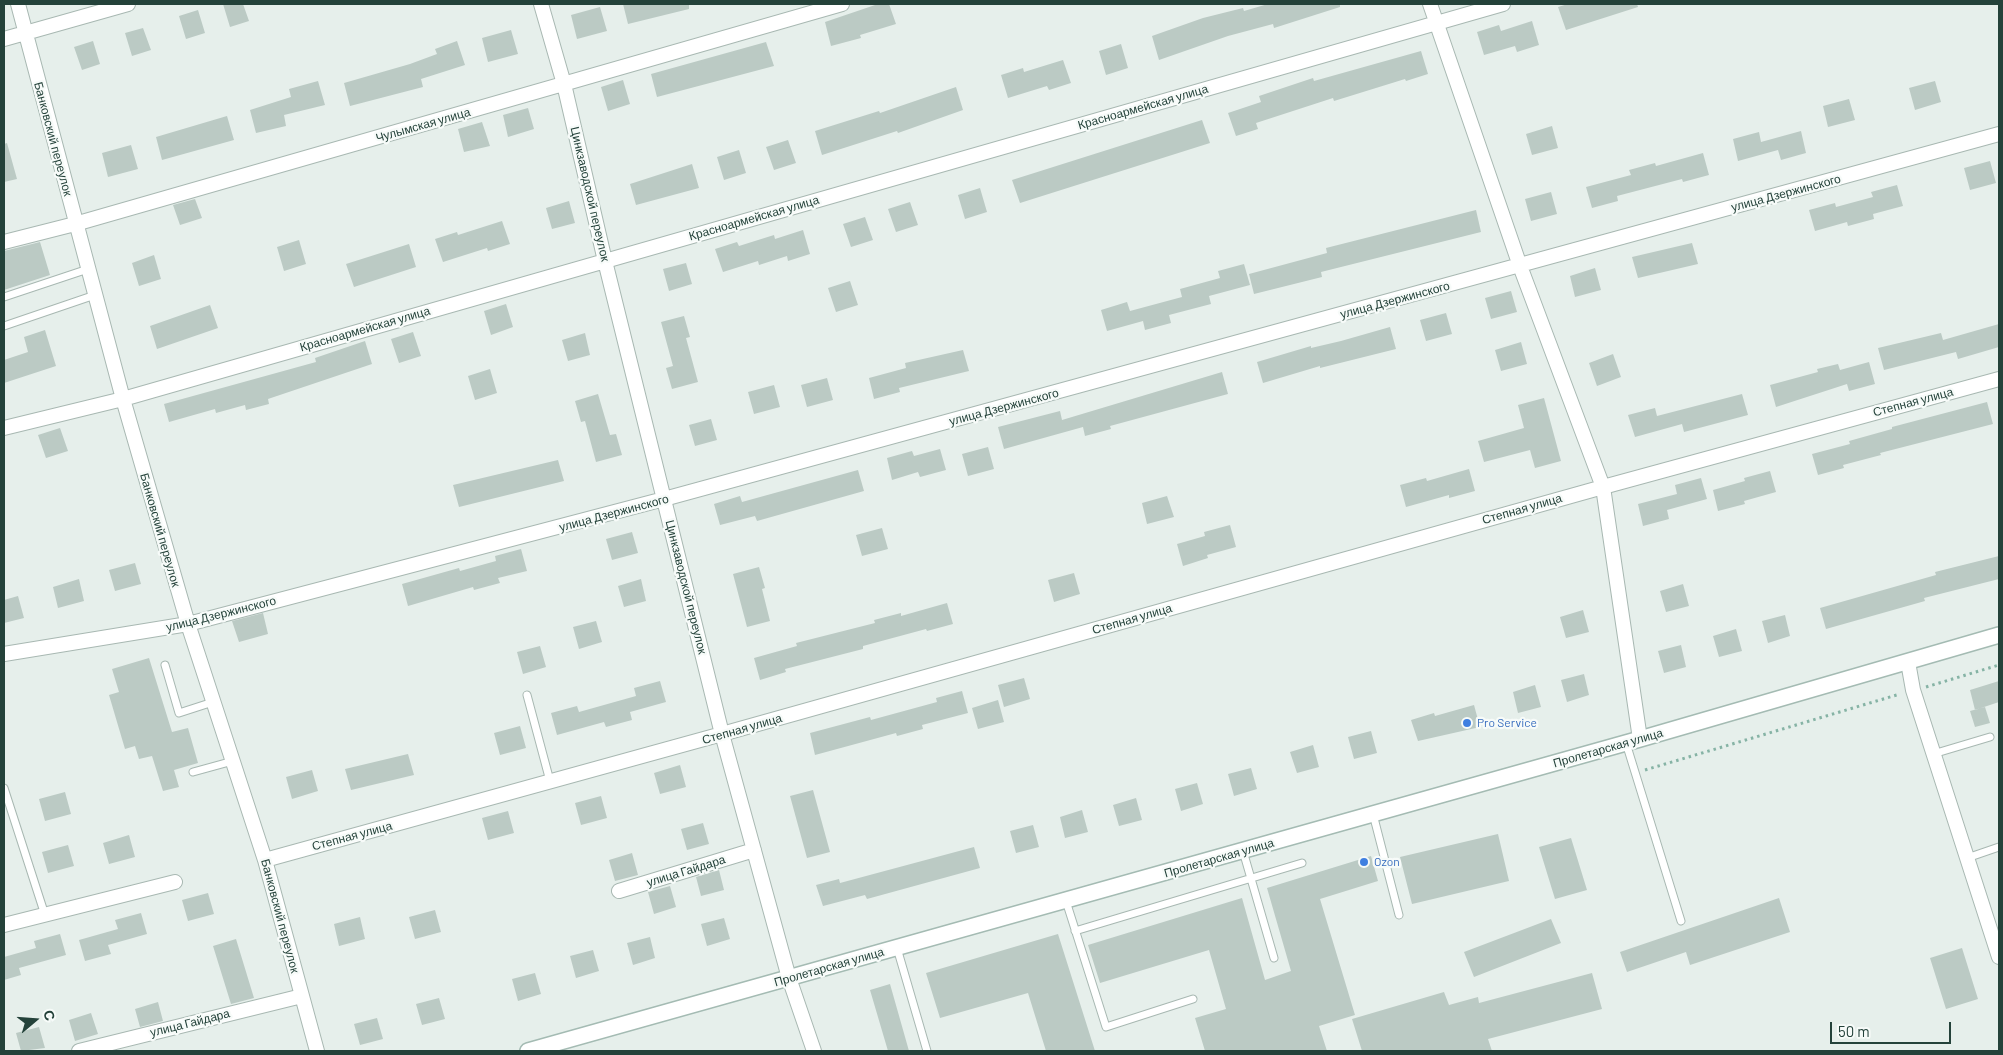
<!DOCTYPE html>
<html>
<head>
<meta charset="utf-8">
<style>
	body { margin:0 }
	#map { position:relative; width:2003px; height:1055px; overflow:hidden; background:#e6efeb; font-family:Barlow,sans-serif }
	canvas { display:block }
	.frame { position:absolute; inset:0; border:5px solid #24423a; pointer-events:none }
	.north { position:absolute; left:10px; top:995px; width:50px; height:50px; -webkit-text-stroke:4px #f7fbf9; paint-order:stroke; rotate:72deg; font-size:14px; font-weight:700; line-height:20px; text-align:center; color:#24423a }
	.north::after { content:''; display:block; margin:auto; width:18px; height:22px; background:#24423a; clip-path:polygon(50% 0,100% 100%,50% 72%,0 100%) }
	.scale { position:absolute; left:1830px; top:1022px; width:121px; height:22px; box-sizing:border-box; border:2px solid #24423a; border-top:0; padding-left:6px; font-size:15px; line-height:18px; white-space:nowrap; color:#24423a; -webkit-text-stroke:4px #f7fbf9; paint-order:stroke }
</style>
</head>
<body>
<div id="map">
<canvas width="2003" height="1055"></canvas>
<div class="frame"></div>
<div class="north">С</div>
<div class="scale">50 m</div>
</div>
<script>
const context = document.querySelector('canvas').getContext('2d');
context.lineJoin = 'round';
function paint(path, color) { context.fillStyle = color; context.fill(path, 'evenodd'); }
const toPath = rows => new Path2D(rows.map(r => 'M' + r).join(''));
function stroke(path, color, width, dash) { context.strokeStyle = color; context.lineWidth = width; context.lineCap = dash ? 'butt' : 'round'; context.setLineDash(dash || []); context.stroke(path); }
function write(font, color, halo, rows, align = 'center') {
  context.font = font + ' Barlow,sans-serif'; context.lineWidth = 4.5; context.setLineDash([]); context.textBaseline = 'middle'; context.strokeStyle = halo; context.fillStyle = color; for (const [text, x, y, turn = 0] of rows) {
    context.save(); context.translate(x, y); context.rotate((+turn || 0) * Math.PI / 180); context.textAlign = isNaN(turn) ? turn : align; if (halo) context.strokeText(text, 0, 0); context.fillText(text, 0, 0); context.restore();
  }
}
paint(toPath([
	[223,4,243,4,249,21,230,27],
	[623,4,689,4,689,9,628,24],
	[878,4,889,4,896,24,860,35,861,38,831,46,825,22],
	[1268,4,1340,4,1340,7,1274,28,1273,24,1228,36,1159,60,1152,36,1203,18,1243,8,1244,11],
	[1568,4,1637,4,1638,7,1566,30,1558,7],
	[600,7,607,31,577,39,571,15],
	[198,10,205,33,186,39,179,16],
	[1532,21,1539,45,1517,52,1515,46,1484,55,1477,32,1499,25,1501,31],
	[143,28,151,50,132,56,125,33],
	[511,30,518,54,488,62,482,38],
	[93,41,100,64,82,70,74,47],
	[457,41,465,65,421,79,423,87,350,106,344,83,410,64,437,54,435,49],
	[766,42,774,66,657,97,651,74],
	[1121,44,1128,68,1106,75,1099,51],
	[1421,51,1428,74,1406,81,1405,79,1334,101,1333,98,1256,123,1258,129,1236,136,1228,113,1261,102,1259,96,1313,78,1314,81],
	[1063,60,1071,83,1049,90,1047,86,1008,98,1001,75,1023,68,1024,72],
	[623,80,630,104,608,111,601,87],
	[318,81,325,105,284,115,286,126,256,133,250,110,291,97,289,89],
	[1935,81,1941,102,1915,110,1909,88],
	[956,87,963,110,898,133,897,131,822,155,815,131,879,111,880,113],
	[1849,99,1855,120,1828,127,1823,106],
	[528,108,534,129,508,137,503,115],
	[227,116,234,140,162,160,156,137],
	[1202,120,1210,143,1020,203,1012,180],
	[482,122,490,146,464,152,458,129],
	[1552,126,1558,148,1532,155,1526,134],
	[1801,131,1806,153,1781,160,1778,150,1738,161,1733,139,1759,132,1761,142],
	[788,140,796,163,774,170,766,147],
	[7,143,17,179,4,182,4,144],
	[131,145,138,169,108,177,102,153],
	[739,150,746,173,724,180,717,157],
	[1703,153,1709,175,1683,182,1682,179,1617,196,1618,201,1592,208,1586,187,1631,175,1629,170,1655,163,1656,166],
	[1990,161,1996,183,1970,190,1964,168],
	[692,164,699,188,636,205,630,184],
	[1897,185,1903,206,1873,214,1874,219,1848,226,1847,222,1815,231,1809,210,1835,203,1836,207,1873,197,1871,192],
	[980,188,987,212,965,219,958,195],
	[1551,192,1557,214,1531,221,1525,199],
	[195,199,202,218,180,225,173,205],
	[569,201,575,223,552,229,546,208],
	[910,202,918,225,896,232,888,209],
	[1476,210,1481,232,1321,272,1322,277,1254,294,1249,274,1327,253,1326,248],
	[865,217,873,240,851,247,843,224],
	[502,221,510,244,488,251,487,248,443,262,435,239,457,232,458,235],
	[803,230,810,254,788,261,787,256,759,265,758,261,723,272,715,249,737,242,739,246,774,235,775,239],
	[299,240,306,264,284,271,277,247],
	[40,242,50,275,4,290,4,251],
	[1692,243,1698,264,1638,278,1632,257],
	[409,244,416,267,354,287,346,264],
	[154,255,161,279,139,286,132,263],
	[686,263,692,284,669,291,663,269],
	[1244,264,1250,285,1209,296,1211,304,1169,315,1171,323,1145,330,1143,321,1107,331,1101,310,1127,302,1130,311,1182,297,1180,289,1220,278,1218,271],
	[1595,268,1601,290,1575,297,1570,276],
	[850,281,858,305,836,312,828,288],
	[1511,291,1517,312,1491,319,1485,298],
	[506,304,513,327,491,335,484,311],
	[210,305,218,328,157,349,150,326],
	[1446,313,1452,334,1426,341,1420,320],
	[684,316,690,337,686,338,698,382,672,389,666,368,673,366,661,322],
	[1999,324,1999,347,1958,359,1956,352,1884,370,1878,348,1941,333,1943,340],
	[1390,327,1396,349,1320,368,1320,366,1263,383,1257,362,1311,346,1311,348,1341,341],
	[45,330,56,366,4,383,4,360,28,352,24,337],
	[413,332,421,356,399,363,391,339],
	[585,333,590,355,568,361,562,340],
	[365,341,372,364,268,399,269,404,246,410,245,405,216,413,215,409,169,422,164,404,316,362,315,358],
	[1521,342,1527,364,1501,371,1495,350],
	[963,350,969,371,899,388,900,392,874,399,869,378,906,368,905,363],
	[1613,354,1621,377,1597,386,1589,363],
	[1869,362,1875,384,1849,391,1847,384,1776,407,1770,385,1818,372,1817,369,1838,364,1840,370],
	[490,369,497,393,475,400,468,376],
	[1222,372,1228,394,1110,426,1111,429,1085,436,1083,427,1004,449,998,427,1060,411,1062,420],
	[827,378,833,400,807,407,801,385],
	[774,385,780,407,754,414,748,392],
	[598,394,610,435,616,434,622,455,596,462,585,421,581,422,575,401],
	[1742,394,1748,415,1684,432,1682,424,1635,437,1628,415,1655,408,1657,416],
	[1544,398,1561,461,1535,468,1530,450,1484,462,1478,441,1524,428,1518,405],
	[1987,402,1993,424,1880,453,1881,455,1843,465,1844,468,1818,475,1812,454,1850,444,1849,441,1892,429,1892,427],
	[711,419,717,440,695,446,689,425],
	[60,428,68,451,46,458,38,435],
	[988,447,994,469,968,476,962,454],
	[940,449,946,470,920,477,918,472,892,480,887,458,912,451,914,456],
	[558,460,564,481,459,507,453,485],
	[1469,469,1475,491,1449,498,1449,495,1406,507,1400,485,1426,478,1427,481],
	[858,470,864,491,757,521,755,516,720,525,714,504,740,496,742,502],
	[1770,471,1776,492,1744,501,1745,504,1718,511,1713,490,1745,481,1744,478],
	[1701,478,1707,499,1667,510,1669,519,1643,526,1638,504,1677,494,1675,485],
	[1167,496,1174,517,1147,524,1142,503],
	[1230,525,1236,547,1207,555,1208,558,1183,566,1177,544,1205,536,1204,532],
	[882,528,888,549,862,556,856,535],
	[632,532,638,553,612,560,606,539],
	[521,549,527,571,498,578,500,583,474,590,473,587,408,606,402,584,459,568,460,571,496,561,495,556],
	[1999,556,1999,579,1924,598,1925,601,1826,629,1820,608,1936,575,1935,572],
	[135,563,141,584,115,591,109,570],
	[759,567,765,588,762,589,770,621,747,627,733,574],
	[1074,573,1080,594,1054,602,1048,580],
	[79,579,84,601,58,608,53,587],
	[641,579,646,601,624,607,618,586],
	[1683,584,1689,606,1666,612,1660,591],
	[18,596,24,618,4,623,4,600],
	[947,603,953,624,927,631,926,629,863,646,863,649,785,669,786,672,760,680,754,658,797,646,796,643,875,623,874,620,901,613,901,616],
	[1583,610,1589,632,1566,638,1560,617],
	[263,613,268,634,239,642,232,621],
	[1785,615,1790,636,1768,643,1762,621],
	[596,621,602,642,579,649,573,627],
	[1736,629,1742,651,1719,657,1713,636],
	[1681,645,1686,667,1664,673,1658,651],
	[540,646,546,667,523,674,517,652],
	[149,658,172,732,188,728,198,763,174,770,179,787,163,791,152,756,139,759,135,746,125,749,109,695,119,692,112,669],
	[1584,674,1589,695,1567,702,1561,680],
	[1024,678,1030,699,1004,707,998,685],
	[660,681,666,702,630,712,632,720,606,727,604,722,557,735,551,713,577,706,579,712,636,696,634,688],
	[1999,681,1999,702,1975,710,1970,690],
	[1535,685,1541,707,1518,713,1513,692],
	[962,691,968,713,922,725,923,729,897,736,896,733,815,755,810,733,870,717,871,720,937,702,936,698],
	[998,700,1004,722,978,729,972,708],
	[1474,705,1480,727,1418,741,1411,720,1434,713,1435,716],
	[1985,707,1990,723,1975,727,1970,711],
	[520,726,526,748,500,755,494,733],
	[1371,731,1377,753,1354,759,1348,737],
	[1313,745,1319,767,1297,773,1290,752],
	[408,754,414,775,351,790,345,769],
	[680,765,686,787,660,794,654,773],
	[1251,768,1257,789,1234,796,1228,774],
	[312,770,318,791,292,799,286,777],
	[1197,783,1203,804,1181,811,1175,789],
	[813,790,830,852,807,858,790,796],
	[65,792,71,814,45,821,39,799],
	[601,796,607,818,581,825,575,803],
	[1136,798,1142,820,1119,826,1113,805],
	[1082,810,1088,832,1065,838,1060,817],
	[508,811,514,833,488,840,482,818],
	[703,823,709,844,687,850,681,829],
	[1033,825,1039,847,1016,853,1010,831],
	[1498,834,1509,881,1412,904,1400,857],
	[129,835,135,857,109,864,103,843],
	[1571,838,1587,890,1555,899,1539,847],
	[68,845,74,866,48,873,42,852],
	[974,847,980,868,867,899,865,895,823,906,816,885,839,879,840,883],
	[632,853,638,875,615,881,609,860],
	[1371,856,1378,881,1320,899,1355,1015,1319,1026,1327,1051,1205,1051,1195,1018,1226,1009,1209,950,1100,983,1088,945,1242,898,1265,980,1291,971,1267,888],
	[719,870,724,890,701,896,696,877],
	[670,886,676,907,654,914,648,892],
	[208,893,214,914,188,921,182,900],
	[1779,898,1790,932,1690,965,1686,952,1627,972,1620,952],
	[435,910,441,932,415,939,409,917],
	[141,913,147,934,108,945,111,954,85,961,79,940,118,929,115,920],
	[360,917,365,939,339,946,334,924],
	[724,918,730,939,707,946,701,924],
	[1551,919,1561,943,1474,977,1464,952],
	[60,934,66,955,19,968,21,975,4,980,4,957,36,948,34,941],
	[1058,934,1095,1051,1046,1051,1028,993,940,1018,926,973],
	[650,937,655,958,633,965,627,943],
	[236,939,254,998,231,1004,213,946],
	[1962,948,1978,999,1946,1009,1930,958],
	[593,950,599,971,576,978,570,956],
	[535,973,541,994,518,1001,512,979],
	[1592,973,1602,1009,1488,1039,1492,1051,1362,1051,1352,1019,1444,992,1449,1005,1478,997,1479,1003],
	[890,984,909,1051,888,1051,870,990],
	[439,998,445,1019,422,1025,416,1004],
	[158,1002,163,1021,140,1027,135,1009],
	[91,1013,98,1034,75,1041,69,1020],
	[377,1018,383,1039,360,1045,354,1024],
	[39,1027,45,1048,21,1051,16,1033]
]), '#bbcac4');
const service = toPath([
	[4,297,88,269],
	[4,326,95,295],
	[165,665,179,713,213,702],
	[527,695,550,781],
	[1626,743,1681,921],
	[1933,754,1990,737],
	[193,772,233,761],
	[4,788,45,915],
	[1373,814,1399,915],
	[1243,851,1274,958],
	[1967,858,1999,847],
	[1066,901,1106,1027,1193,999],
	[1075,931,1302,863],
	[897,948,927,1051]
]);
const minor = toPath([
	[18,4,123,399,188,624,265,860,317,1051],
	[541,4,564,84,605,261,722,734,789,978,814,1051],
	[1430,4,1520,266,1603,487,1640,739],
	[4,39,128,4],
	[4,242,75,224,842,4],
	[4,428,123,399,1503,4],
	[4,654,188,624,664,499,1999,134],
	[1908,662,1913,690,1999,957],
	[265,860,722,734,1603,487,1999,379],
	[619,891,754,850],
	[4,925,175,882],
	[79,1051,302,996]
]);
const secondary = toPath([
	[528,1051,1640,739,1999,635]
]);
stroke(service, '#a8b8b2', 9);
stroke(minor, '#a8b8b2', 16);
stroke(secondary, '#a4bbb3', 18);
stroke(toPath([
	[1926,687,1999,665],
	[1645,770,1900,694]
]), '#86b3a5', 3, [2.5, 4]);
stroke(service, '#fff', 7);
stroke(minor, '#fff', 14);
stroke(secondary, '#fff', 15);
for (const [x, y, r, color] of [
	[1467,723,5,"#3f7fe0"],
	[1364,862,5,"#3f7fe0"]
]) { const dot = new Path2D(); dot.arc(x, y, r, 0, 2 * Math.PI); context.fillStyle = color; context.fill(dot); stroke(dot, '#f7fbf9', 2); }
write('12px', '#24423a', '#f7fbf9', [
	["Красноармейская улица",1143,107,-16],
	["Чулымская улица",423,125,-16],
	["Банковский переулок",53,139,75],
	["улица Дзержинского",1786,193,-15],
	["Цинкзаводской переулок",590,194,77],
	["Красноармейская улица",754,218,-16],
	["улица Дзержинского",1395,300,-15],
	["Красноармейская улица",365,329,-16],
	["Степная улица",1913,402,-15],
	["улица Дзержинского",1004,407,-15],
	["Степная улица",1522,509,-16],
	["улица Дзержинского",614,513,-15],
	["Банковский переулок",160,530,74],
	["Цинкзаводской переулок",686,587,76],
	["улица Дзержинского",221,614,-14],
	["Степная улица",1132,619,-16],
	["Степная улица",742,729,-16],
	["Пролетарская улица",1608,748,-16],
	["Степная улица",352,836,-15],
	["Пролетарская улица",1219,858,-16],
	["улица Гайдара",686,871,-17],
	["Банковский переулок",280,916,75],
	["Пролетарская улица",829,967,-16],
	["улица Гайдара",190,1023,-14]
]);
write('12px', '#366cbe', '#f7fbf9', [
	["Pro Service",1477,723],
	["Ozon",1374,862]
], 'left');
</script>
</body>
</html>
